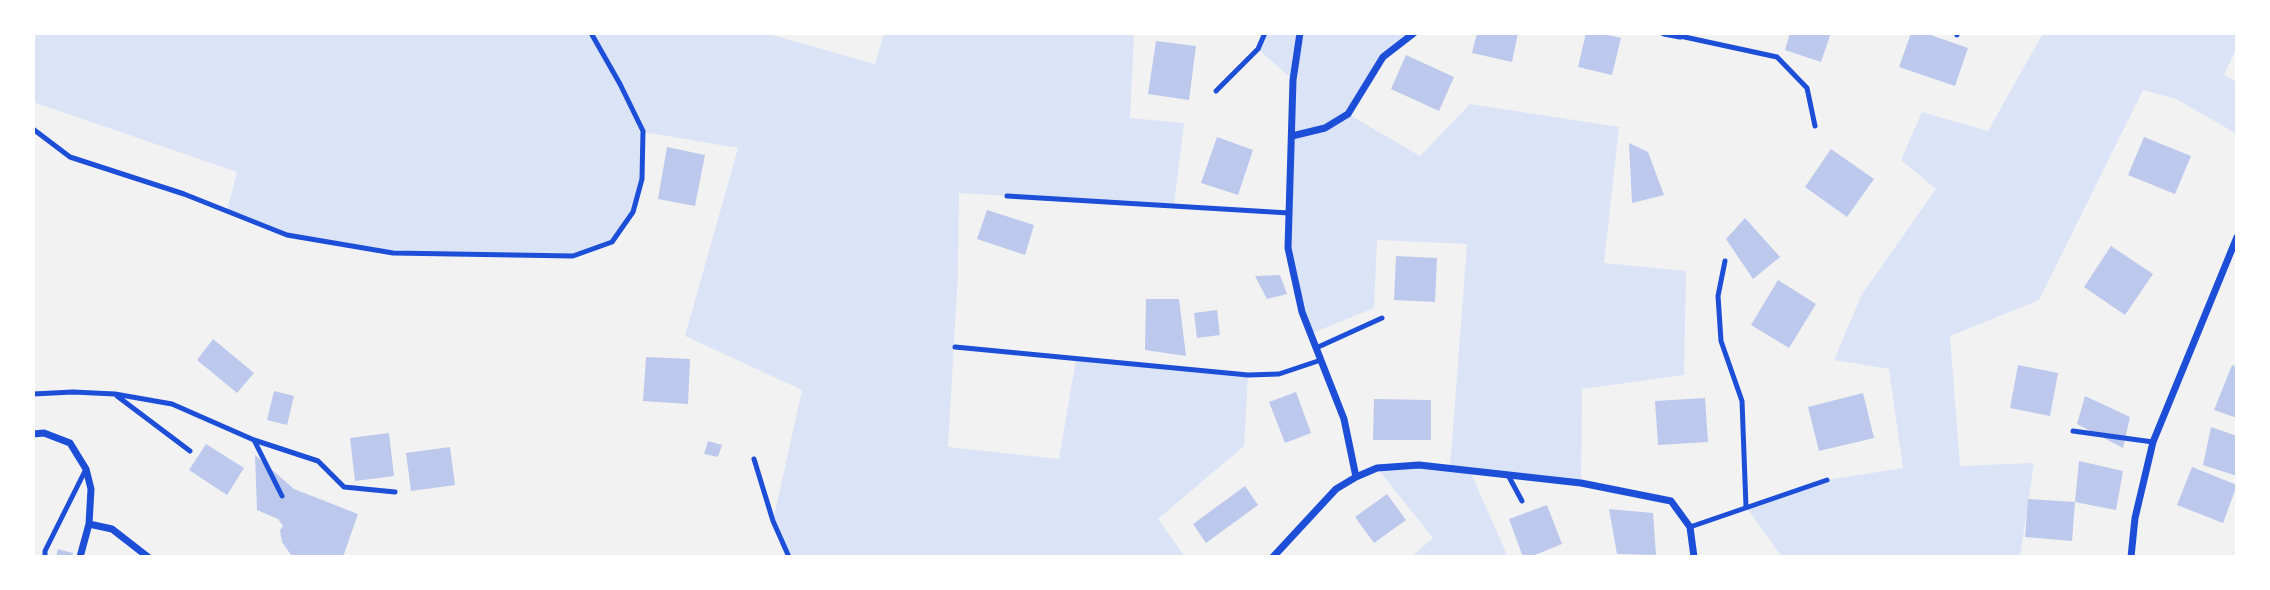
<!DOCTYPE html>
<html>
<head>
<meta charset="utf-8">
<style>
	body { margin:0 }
	#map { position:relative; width:2270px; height:590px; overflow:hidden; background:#f2f2f2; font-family:"Sofia Sans Condensed",sans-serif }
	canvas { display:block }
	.frame { position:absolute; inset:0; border:35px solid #fff; pointer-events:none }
</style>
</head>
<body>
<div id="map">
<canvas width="2270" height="590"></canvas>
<div class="frame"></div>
</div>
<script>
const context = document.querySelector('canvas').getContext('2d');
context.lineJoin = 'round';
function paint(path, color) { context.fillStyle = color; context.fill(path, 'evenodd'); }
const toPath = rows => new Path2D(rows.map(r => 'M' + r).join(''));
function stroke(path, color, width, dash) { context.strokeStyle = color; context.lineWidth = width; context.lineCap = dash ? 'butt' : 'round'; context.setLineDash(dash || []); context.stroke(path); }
paint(toPath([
	[33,33,765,33,875,64,884,33,1134,34,1130,118,1184,123,1174,206,959,193,958,273,948,447,1059,459,1076,359,1248,375,1244,446,1158,519,1185,557,789,557,773,521,802,390,685,336,738,148,643,132,642,179,633,212,612,242,573,256,393,253,287,235,227,210,237,172,33,102],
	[1265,33,1414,33,1383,57,1348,114,1420,156,1470,104,1619,127,1604,263,1686,271,1684,375,1582,389,1581,483,1470,471,1508,557,1411,557,1433,538,1377,468,1450,468,1467,244,1377,240,1374,308,1310,334,1288,248,1293,80,1258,49],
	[2043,33,2237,33,2237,47,2224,75,2237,82,2237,134,2176,99,2143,90,2039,300,1950,336,1960,466,2034,463,2020,557,1782,557,1746,507,1827,480,1903,468,1889,369,1834,360,1862,294,1936,189,1901,160,1922,112,1988,131]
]), '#dbe4f7');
paint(toPath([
	[1477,33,1518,33,1512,62,1472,53],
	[1586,33,1600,33,1621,38,1612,75,1578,67],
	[1790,33,1831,33,1821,62,1785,50],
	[1911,33,1925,33,1968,48,1955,86,1899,67],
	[1156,41,1196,46,1189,100,1148,94],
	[1406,55,1454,77,1439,111,1391,89],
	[1217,137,1253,150,1238,195,1201,183],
	[2144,137,2191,156,2175,194,2128,175],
	[1629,143,1648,152,1664,195,1632,203],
	[667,147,705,155,695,206,658,199],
	[1831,149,1874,179,1847,217,1805,187],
	[987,210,1034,225,1025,255,977,239],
	[1745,218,1780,257,1753,279,1726,239],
	[2111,246,2153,274,2125,315,2084,287],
	[1396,256,1437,258,1435,302,1394,300],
	[1280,275,1287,294,1267,299,1255,276],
	[1778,280,1816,304,1789,348,1751,325],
	[1146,299,1179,299,1186,356,1145,350],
	[1217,310,1220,335,1197,338,1194,313],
	[213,339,254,373,237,393,197,360],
	[646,357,690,359,688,404,643,401],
	[2018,365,2058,373,2050,416,2010,408],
	[2232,365,2237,367,2237,418,2214,410],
	[274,391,294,396,287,425,267,420],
	[1296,392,1311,433,1285,443,1269,402],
	[1863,393,1874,438,1819,451,1808,407],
	[2085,396,2130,417,2123,448,2077,424],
	[1705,398,1708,442,1658,445,1655,401],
	[1374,399,1431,400,1431,440,1373,440],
	[2211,427,2237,436,2237,476,2203,465],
	[389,433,394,476,355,481,350,438],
	[708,441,722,445,718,457,704,454],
	[206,444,244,468,227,495,189,470],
	[450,447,455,485,411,491,406,453],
	[255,455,294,489,358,514,343,557,291,555,282,542,280,530,283,526,278,519,257,510],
	[2079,461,2123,471,2116,510,2075,502,2072,541,2025,537,2028,499,2075,502],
	[2192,467,2237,485,2223,523,2177,505],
	[1245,486,1258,505,1206,543,1193,524],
	[1387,494,1406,520,1374,543,1355,517],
	[1547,505,1562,544,1530,557,1523,557,1509,519],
	[1609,509,1653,513,1656,555,1617,554],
	[58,549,73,553,72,557,56,557]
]), '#bdc9ec');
stroke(toPath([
	[1957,35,1958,33],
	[1680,36,1777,57,1807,88,1815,126],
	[1216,91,1258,49,1265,33],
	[33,129,70,157,184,194,287,235,393,253,573,256,612,242,633,212,642,179,643,131,620,84,591,33],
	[1007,196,1289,213],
	[1725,261,1718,296,1721,341,1742,401,1746,507],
	[955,347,1248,375,1279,374,1321,360],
	[1316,348,1382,318],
	[33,394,73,392,115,394,172,404,254,440,318,461,344,487,395,492],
	[117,396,190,451],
	[2073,431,2153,442],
	[254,440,282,496],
	[754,459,773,521,789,557],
	[1508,475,1522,501],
	[1690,527,1827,480],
	[45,557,45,551,86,469]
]), '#1d4ed8', 5);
stroke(toPath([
	[1300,33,1293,80,1288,248,1302,312,1344,419,1356,477],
	[1664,33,1680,36],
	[1292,136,1325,128,1348,114,1383,57,1414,33],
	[33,434,44,433,70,443,86,469,91,489,89,524,80,557],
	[89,524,112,529,148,557],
	[1273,557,1336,489,1356,477,1377,468,1419,465,1581,483,1671,501,1690,527,1694,557],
	[2131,557,2135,518,2153,442,2237,237]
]), '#1d4ed8', 7);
</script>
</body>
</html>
